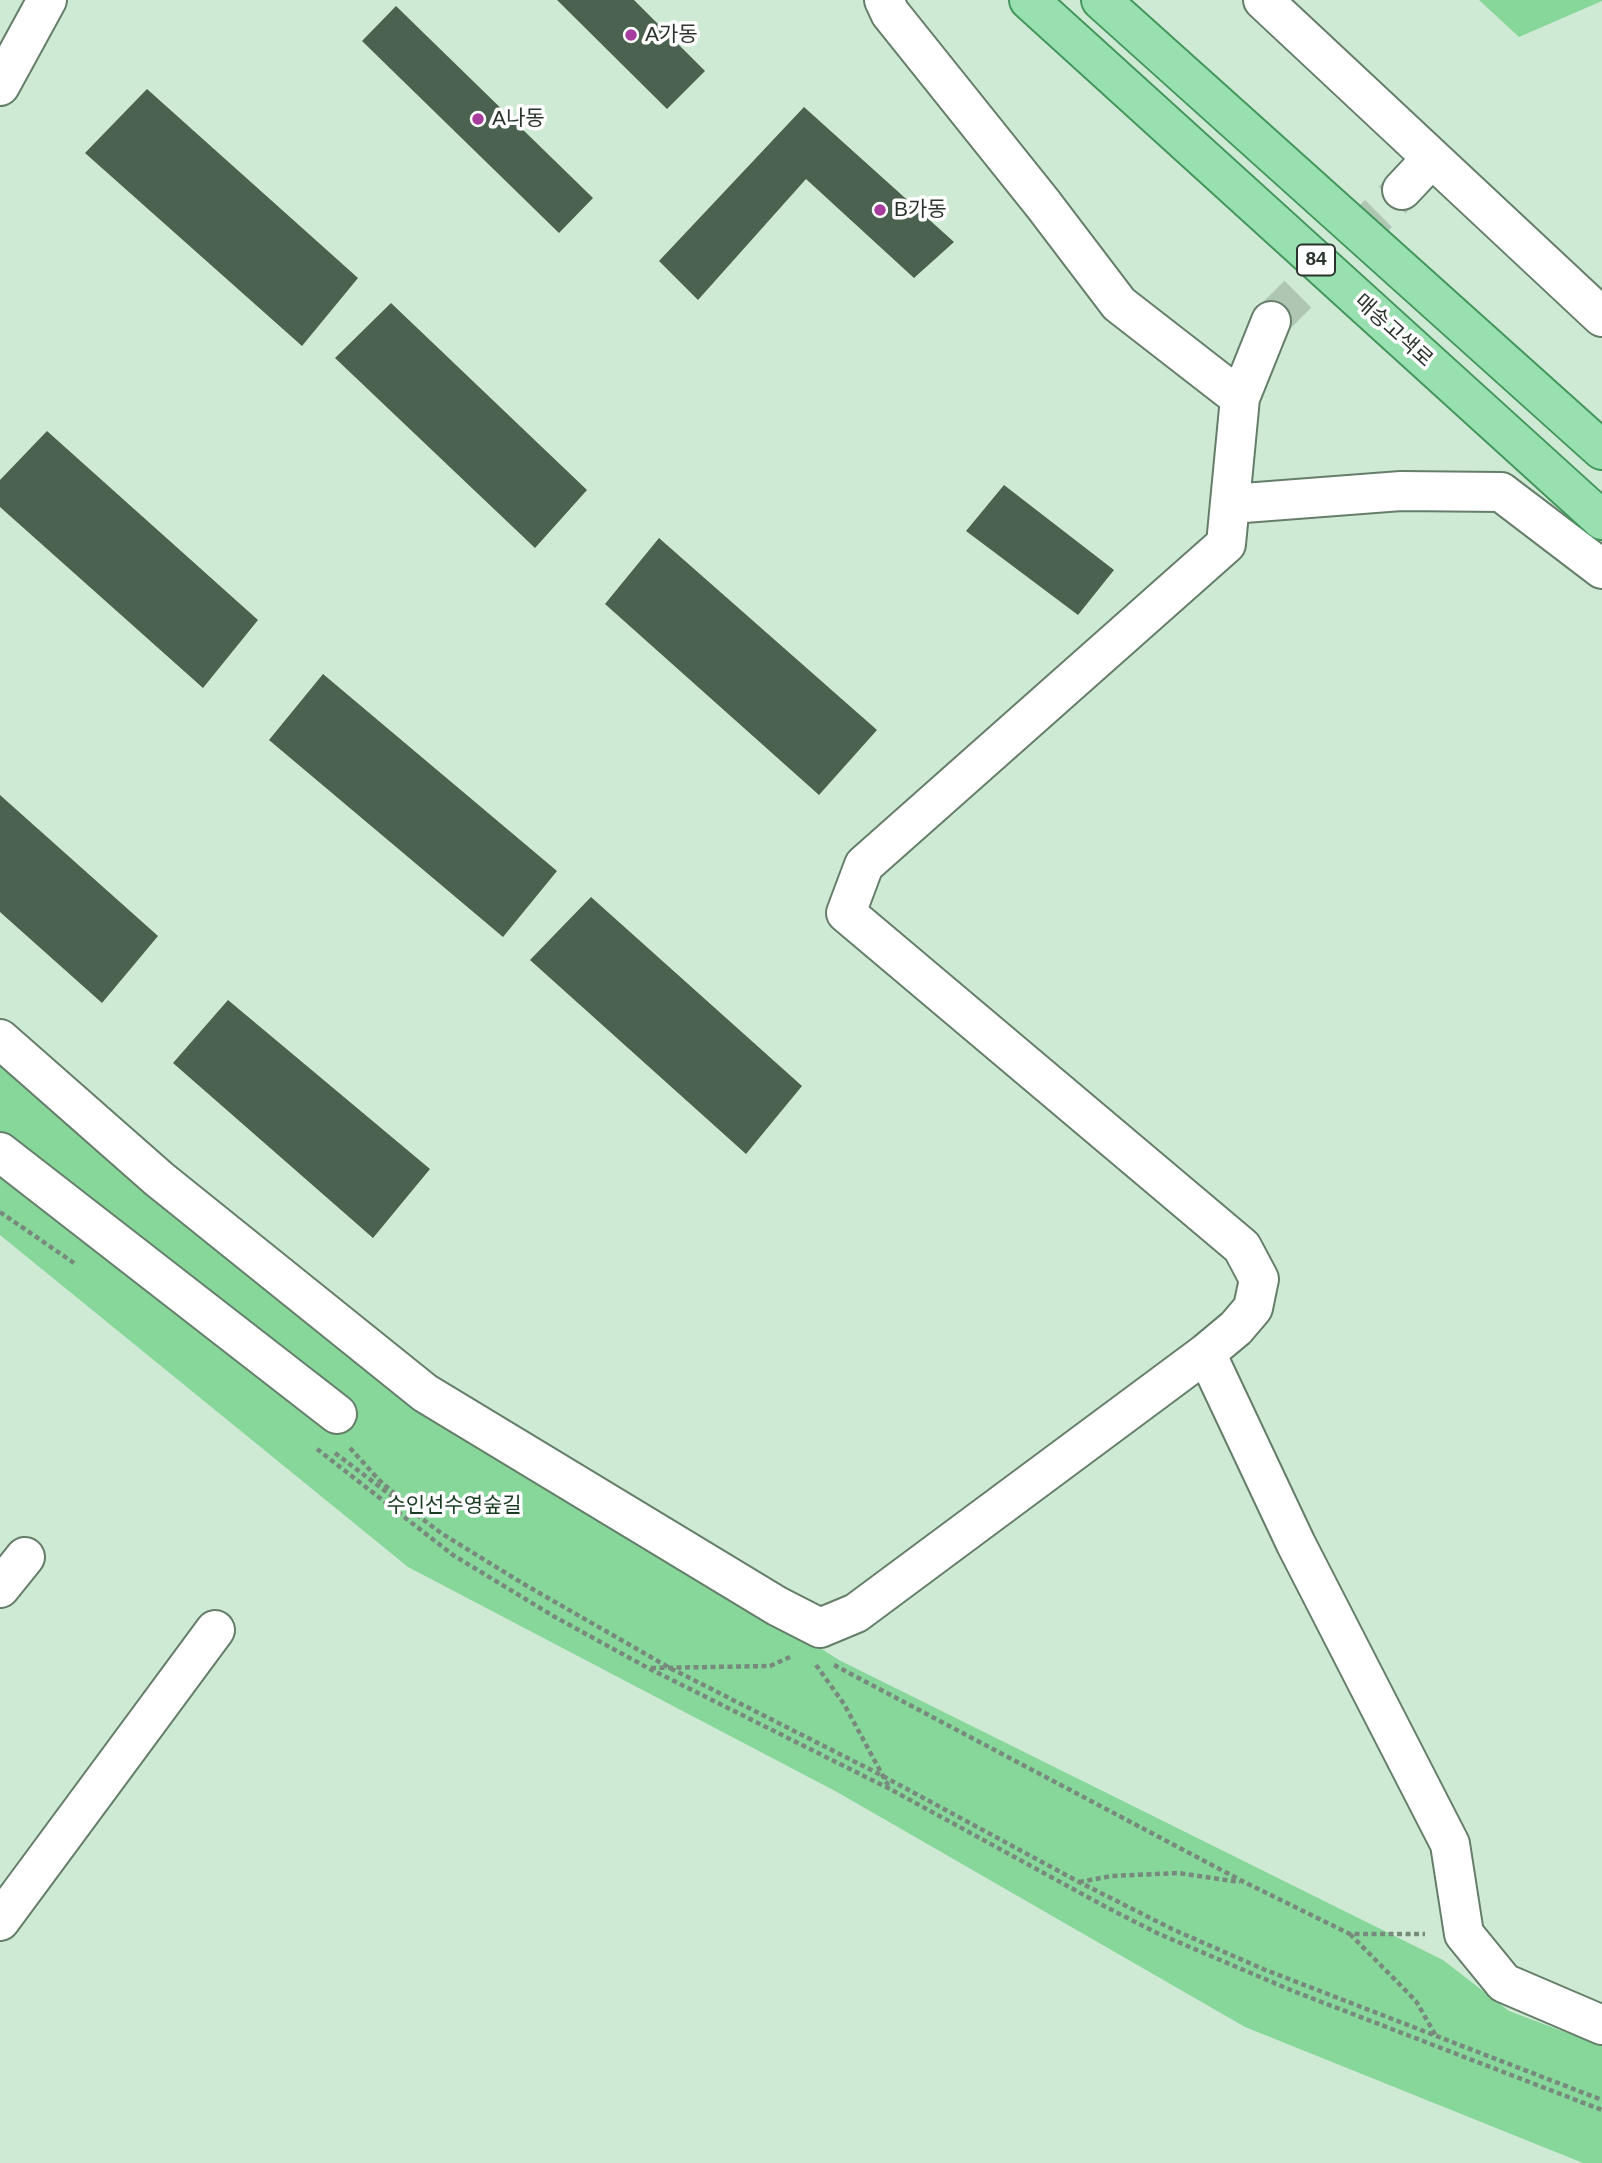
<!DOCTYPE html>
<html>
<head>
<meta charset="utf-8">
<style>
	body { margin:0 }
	canvas { display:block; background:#cfead4 }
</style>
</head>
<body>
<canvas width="1602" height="2163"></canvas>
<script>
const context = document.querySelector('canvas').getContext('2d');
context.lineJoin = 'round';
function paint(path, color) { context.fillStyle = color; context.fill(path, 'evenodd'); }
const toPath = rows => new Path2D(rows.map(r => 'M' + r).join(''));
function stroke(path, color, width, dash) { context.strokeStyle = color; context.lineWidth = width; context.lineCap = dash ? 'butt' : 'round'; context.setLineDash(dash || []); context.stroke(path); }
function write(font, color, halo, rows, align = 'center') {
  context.font = font + ' Arial,"Noto Sans KR",sans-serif'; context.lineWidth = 7; context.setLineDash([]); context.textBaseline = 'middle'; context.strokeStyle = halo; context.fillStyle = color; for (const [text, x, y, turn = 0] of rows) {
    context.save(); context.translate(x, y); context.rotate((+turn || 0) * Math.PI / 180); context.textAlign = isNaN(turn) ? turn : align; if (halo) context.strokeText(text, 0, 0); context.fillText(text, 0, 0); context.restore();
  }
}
paint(toPath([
	[1479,0,1602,0,1602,1,1519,37],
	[0,1054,312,1326,839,1660,1443,1960,1509,2011,1602,2046,1602,2163,1583,2163,1245,2027,837,1792,408,1567,0,1235]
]), '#87d79b');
paint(toPath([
	[557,0,634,0,705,71,667,109],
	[396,6,593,198,559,233,362,41],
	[147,89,358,278,302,346,85,153],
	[804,107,954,242,914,278,806,179,698,300,659,261],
	[391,303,587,490,535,548,335,358],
	[47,431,258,620,203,688,0,507,0,480],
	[1004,485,1114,570,1078,615,966,531],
	[659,538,877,730,819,795,605,604],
	[323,674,557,871,503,937,269,740],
	[0,795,158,936,102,1003,0,912],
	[591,897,802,1086,746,1154,530,960],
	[228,1000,430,1169,373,1238,173,1063]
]), '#4a624f');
stroke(toPath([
	[1271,321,1402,190]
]), '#aec6b2', 38, [38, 19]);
const minor = toPath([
	[884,0,890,13,1043,204,1119,304,1240,398],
	[1263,0,1602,317],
	[0,86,47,0],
	[1402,190,1432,158],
	[1231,504,1401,491,1501,492,1602,569],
	[0,1039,159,1179,425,1393,777,1606,820,1628,856,1613,1206,1353,1236,1328,1253,1308,1259,1279,1242,1247,846,913,864,865,1226,544,1240,398,1271,321],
	[0,1152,337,1414],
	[1206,1353,1296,1544,1450,1844,1464,1934,1504,1983,1602,2025],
	[0,1588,25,1557],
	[0,1921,215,1630]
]);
const major = toPath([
	[1029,0,1602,520],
	[1101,0,1602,450]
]);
stroke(minor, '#657e6a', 42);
stroke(major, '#45965e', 42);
stroke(toPath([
	[0,1212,74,1263],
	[350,1448,379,1480,411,1508],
	[317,1449,453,1555,555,1617,648,1668,890,1789,1106,1907,1157,1933,1293,1991,1602,2110],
	[335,1453,441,1533,522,1583,670,1668,881,1775,1079,1882,1172,1929,1263,1969,1602,2100],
	[816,1665,844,1704,890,1789],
	[834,1665,1244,1882,1350,1934,1425,1934],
	[651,1668,770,1666,790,1657],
	[1079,1882,1112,1876,1178,1873,1240,1882],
	[1350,1934,1416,2001,1436,2036]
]), '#788a7b', 4.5, [5, 3.5]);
stroke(minor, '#fff', 38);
stroke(major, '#98e0af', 38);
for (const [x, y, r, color] of [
	[631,35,7,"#a63c9e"],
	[478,119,7,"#a63c9e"],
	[880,210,7,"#a63c9e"]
]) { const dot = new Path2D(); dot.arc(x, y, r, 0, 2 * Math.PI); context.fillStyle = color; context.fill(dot); stroke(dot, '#fff', 2.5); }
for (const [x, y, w] of [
	[1316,260,38]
]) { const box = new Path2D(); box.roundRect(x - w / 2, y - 15.5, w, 31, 5); context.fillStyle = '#fff'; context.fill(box); stroke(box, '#2a342c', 2); }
write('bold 19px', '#2a342c', null, [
	["84",1316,260]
]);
write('21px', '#2a342c', '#fff', [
	["A가동",645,35],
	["A나동",492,119],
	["B가동",894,210]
], 'left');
write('21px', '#2a342c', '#fff', [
	["매송고색로",1393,331,42]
]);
write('21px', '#193d23', '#fff', [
	["수인선수영숲길",454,1506]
]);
</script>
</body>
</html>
